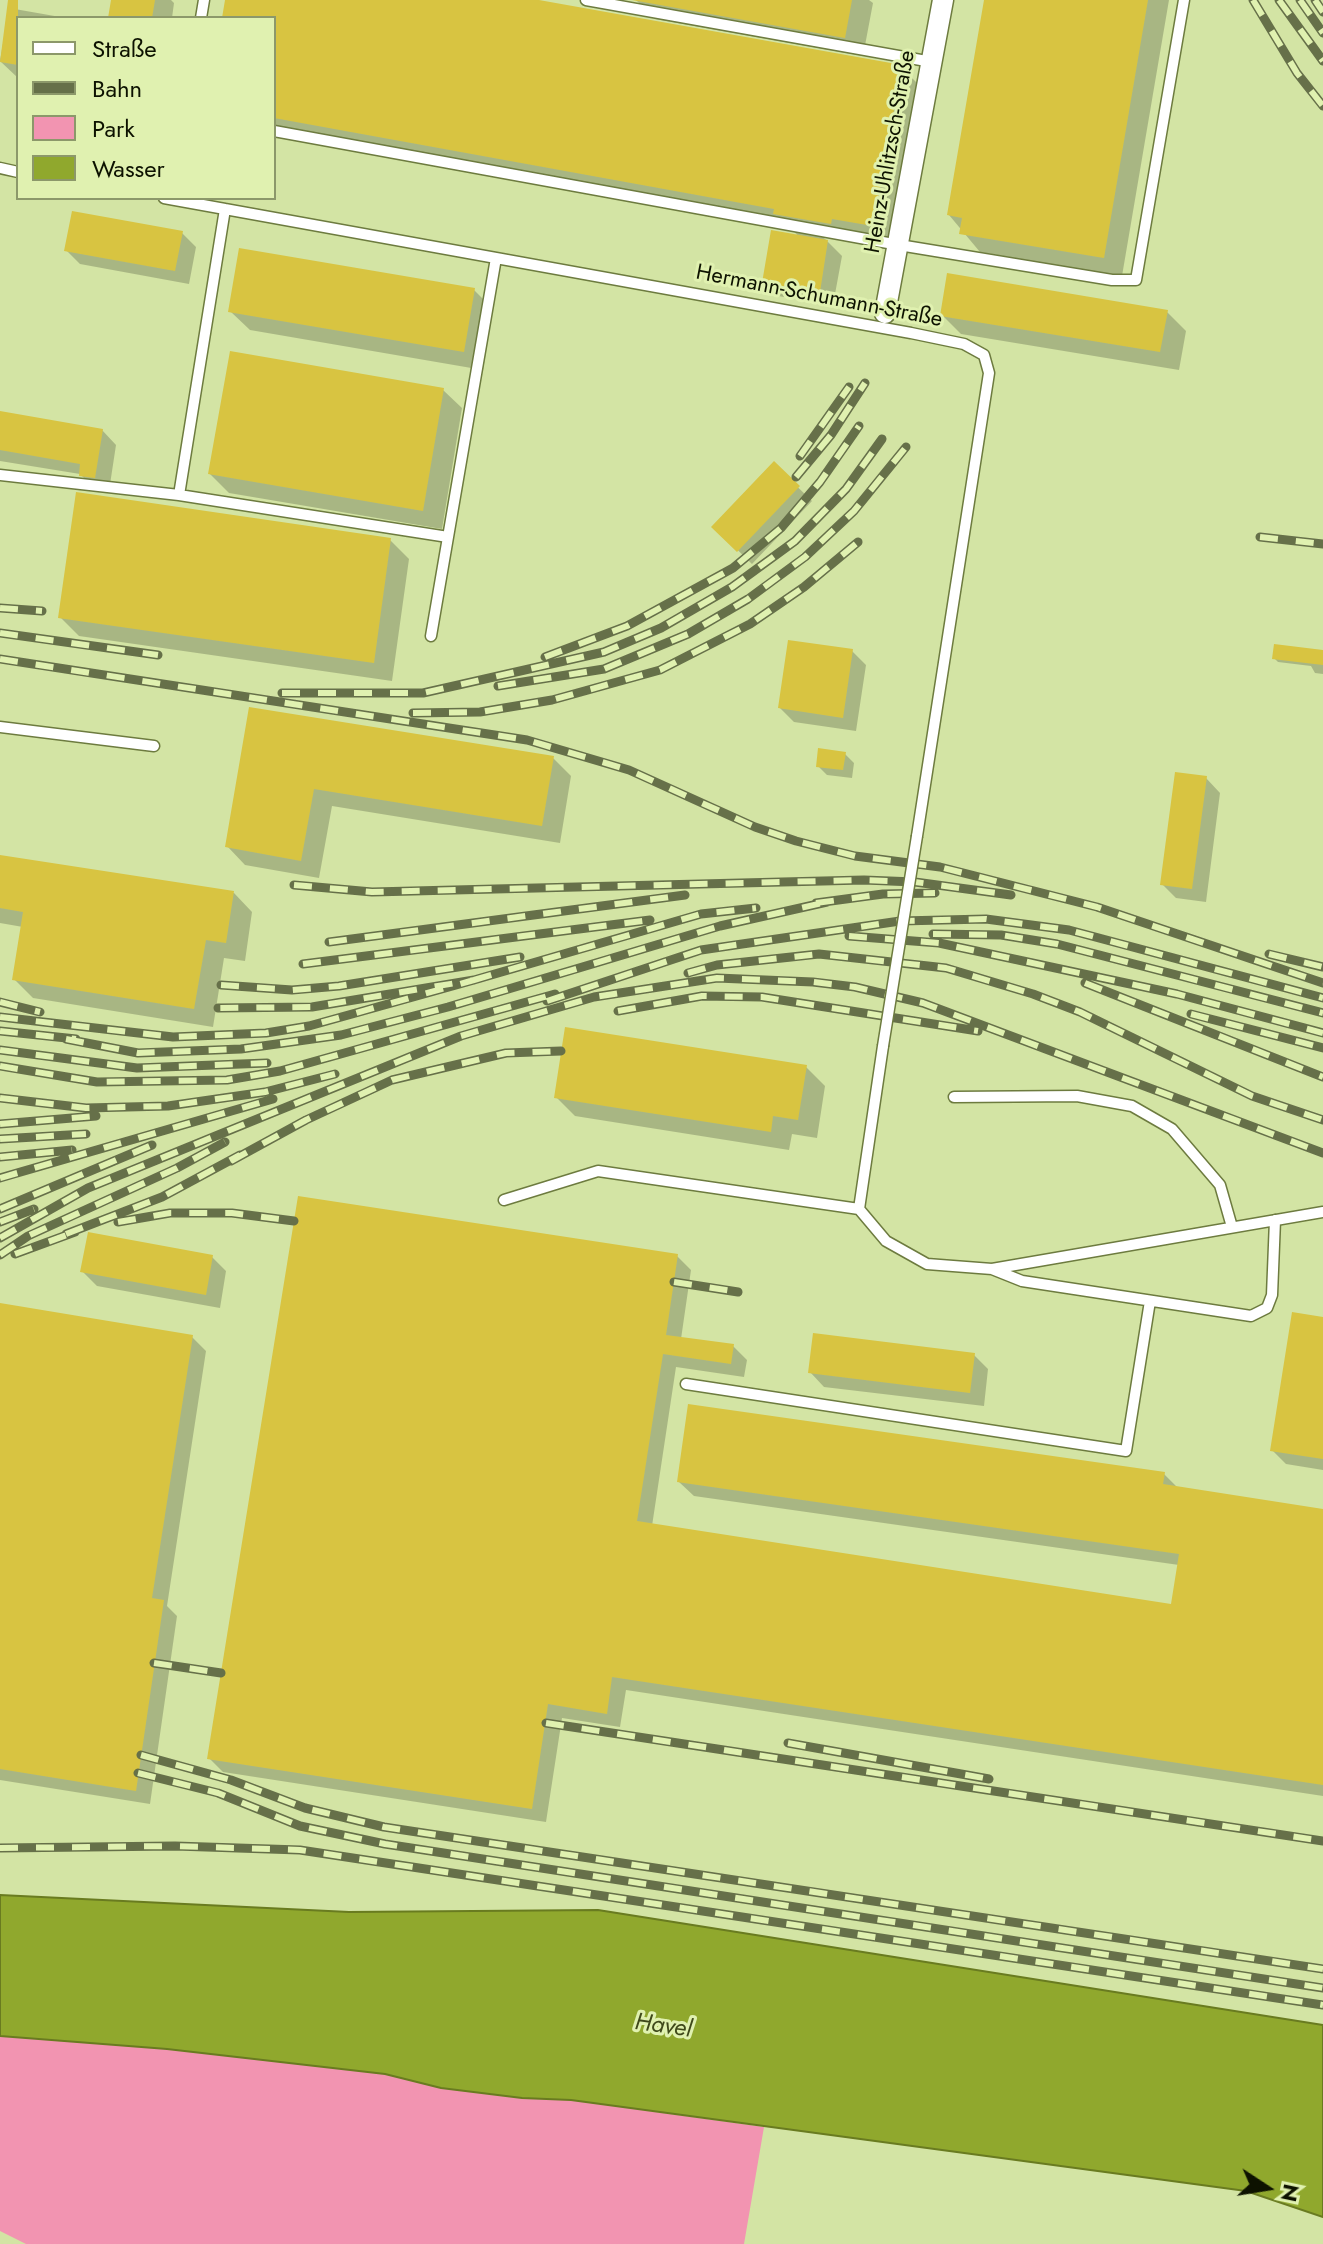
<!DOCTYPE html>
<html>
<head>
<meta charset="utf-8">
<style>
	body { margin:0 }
	#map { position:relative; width:1323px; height:2244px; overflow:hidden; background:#d3e4a4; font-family:Jost,sans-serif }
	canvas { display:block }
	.legend { position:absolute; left:16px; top:16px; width:260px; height:184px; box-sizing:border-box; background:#e0f1b0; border:2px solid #8c986a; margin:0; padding:10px 14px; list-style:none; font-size:24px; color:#0d1200 }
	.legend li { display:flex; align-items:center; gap:16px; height:40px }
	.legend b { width:40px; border:2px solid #8c986a }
	.north { position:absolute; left:1227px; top:2148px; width:80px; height:80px; -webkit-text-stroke:6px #e0f1b0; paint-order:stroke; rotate:102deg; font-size:22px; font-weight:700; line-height:32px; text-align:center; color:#0d1200 }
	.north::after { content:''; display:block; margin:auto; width:28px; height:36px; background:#0d1200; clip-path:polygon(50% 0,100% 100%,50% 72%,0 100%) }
</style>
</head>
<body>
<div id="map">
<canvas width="1323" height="2244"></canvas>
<ul class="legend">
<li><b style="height:10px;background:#fff"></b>Straße</li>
<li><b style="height:10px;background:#667049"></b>Bahn</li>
<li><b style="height:22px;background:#f294b1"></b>Park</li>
<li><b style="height:22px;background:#90a82d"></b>Wasser</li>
</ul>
<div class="north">N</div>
</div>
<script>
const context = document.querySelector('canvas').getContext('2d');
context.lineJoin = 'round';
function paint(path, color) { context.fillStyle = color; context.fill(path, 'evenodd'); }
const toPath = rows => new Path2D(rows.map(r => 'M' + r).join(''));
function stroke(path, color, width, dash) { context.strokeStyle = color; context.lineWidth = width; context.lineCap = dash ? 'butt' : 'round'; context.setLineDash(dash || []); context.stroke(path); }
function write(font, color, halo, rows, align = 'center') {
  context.font = font + ' Jost,sans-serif'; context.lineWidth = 6; context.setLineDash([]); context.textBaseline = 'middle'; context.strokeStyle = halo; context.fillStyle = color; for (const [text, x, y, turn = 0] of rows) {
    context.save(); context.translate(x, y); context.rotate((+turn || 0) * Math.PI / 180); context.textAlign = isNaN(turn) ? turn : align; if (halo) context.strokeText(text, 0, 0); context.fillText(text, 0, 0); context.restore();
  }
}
paint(toPath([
	[0,2036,167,2049,385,2074,441,2088,522,2098,571,2100,764,2127,744,2244,26,2244,0,2231]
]), '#f294b1');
const water = toPath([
	[0,1895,349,1912,598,1910,1323,2025,1323,2217,1246,2191,571,2100,522,2098,441,2088,385,2074,167,2049,0,2036,0,1895]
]);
paint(water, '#90a82d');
stroke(water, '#697b20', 2);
paint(toPath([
	[113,0,171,0,174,3,172,18,110,18],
	[227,0,528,0,901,67,920,86,891,244,850,237,850,242,823,237,842,256,833,305,778,296,764,282,799,237,788,225,274,133,274,18,224,18],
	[636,0,869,0,873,3,863,56,655,19],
	[986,0,1169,0,1122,276,980,252,949,215],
	[9,8,66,18,18,18,18,78,0,61],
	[182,233,196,247,189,284,80,264,66,250],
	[474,290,493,309,483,370,250,330,231,312],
	[1167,312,1186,331,1179,370,961,334,942,315],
	[443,390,462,408,442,529,229,493,210,474],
	[0,413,102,430,116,445,109,491,95,489,80,474,0,461],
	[774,464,812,501,752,564,714,527],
	[390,540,409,559,392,681,79,636,60,617],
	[852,651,866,665,856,731,794,722,780,708],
	[1323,652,1323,674,1315,673,1311,666,1278,662,1274,658],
	[251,710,553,758,571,776,560,843,332,806,319,878,245,865,227,846],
	[845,754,854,763,852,778,827,775,818,766],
	[1206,778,1220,793,1206,902,1176,898,1162,884],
	[0,857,234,893,252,912,245,961,224,958,213,1027,33,998,14,979,23,927,0,923],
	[806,1067,825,1086,817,1138,792,1134,789,1150,575,1116,556,1097],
	[677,1256,691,1270,681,1339,733,1346,747,1360,744,1377,676,1367,652,1526,1173,1607,1179,1565,694,1496,679,1482,1164,1474,1179,1489,1323,1511,1323,1796,626,1690,620,1727,562,1718,546,1822,223,1772,209,1758],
	[212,1257,226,1271,220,1308,97,1286,82,1271],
	[0,1305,192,1337,206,1351,167,1606,177,1616,150,1804,0,1780],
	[1323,1319,1323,1470,1286,1464,1272,1450],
	[974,1355,988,1369,984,1406,824,1387,810,1372]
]), '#0003');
paint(toPath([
	[8,0,18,0,18,65,0,62],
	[111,0,155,0,152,18,108,18],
	[225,0,539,0,902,65,873,226,832,219,831,224,773,214,774,209,274,118,274,18,222,18],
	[632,0,852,0,845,38],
	[984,0,1148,0,1104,258,959,234,962,218,947,215],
	[72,211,183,231,175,271,64,251],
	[771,230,828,240,820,292,762,283],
	[239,248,475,288,464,352,228,312],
	[947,273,1168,310,1160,352,940,316],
	[230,351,444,388,423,511,208,474],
	[0,411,103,429,95,478,79,476,80,464,0,450],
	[774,461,800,486,737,552,711,527],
	[76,492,391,538,374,663,58,618],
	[788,640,853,649,843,718,778,708],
	[1274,644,1323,650,1323,665,1272,659],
	[249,707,554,756,542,826,314,789,301,861,225,847],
	[818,748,846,752,843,770,816,767],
	[1175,772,1207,776,1192,889,1160,885],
	[0,855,234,891,226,943,206,940,194,1009,12,980,23,912,0,908],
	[565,1027,807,1065,798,1120,773,1116,771,1132,554,1098],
	[298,1196,678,1254,666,1335,734,1344,731,1364,663,1354,637,1521,1171,1604,1179,1554,677,1482,688,1404,1165,1472,1163,1484,1323,1509,1323,1785,612,1677,607,1714,548,1704,532,1809,207,1759],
	[88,1232,213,1255,206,1295,80,1272],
	[0,1303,193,1335,152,1598,164,1600,136,1791,0,1769],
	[1292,1312,1323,1317,1323,1459,1270,1451],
	[813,1333,975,1353,970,1393,808,1373]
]), '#d8c441');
const service = toPath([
	[586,0,603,3,604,0],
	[603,3,932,62],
	[201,18,204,0],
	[274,131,899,245,1112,280,1136,280,1184,0],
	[0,168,18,172],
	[164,198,911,333,964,344,984,355,989,373,917,836],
	[225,209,179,495,448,537],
	[0,475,179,495],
	[431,636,496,258],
	[0,727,154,746],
	[883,1046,859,1209,886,1241,927,1264,992,1269,1323,1212],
	[954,1097,1077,1096,1132,1106,1172,1129,1220,1185,1232,1227],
	[504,1200,598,1171,859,1209],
	[992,1269,1022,1281,1251,1316,1267,1308,1272,1295,1275,1220],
	[686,1384,1126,1451,1150,1301]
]);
const minor = toPath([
	[885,313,943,0]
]);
stroke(service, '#6d7b3f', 13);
stroke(minor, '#6d7b3f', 23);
stroke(service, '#fff', 10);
stroke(minor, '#fff', 20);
const rail = toPath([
	[1253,0,1297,73,1323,106],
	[1279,0,1323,61],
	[1300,0,1323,33],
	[1315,0,1323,12],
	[800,456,849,387],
	[796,477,831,435,865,383],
	[1260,537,1323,544],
	[0,608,42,611],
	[0,633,158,655],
	[545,657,627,626,733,568,781,528,820,482,859,426],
	[0,659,527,740,629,770,755,827,796,841,855,856,940,867,1097,907,1323,983],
	[498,686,604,669,688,634,748,599,805,557,854,511,906,447],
	[282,693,423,693,604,652,661,628,732,587,795,541,846,489,882,439],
	[413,713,480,712,552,700,660,670,750,624,804,587,858,542],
	[294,885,372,892,864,880,915,882,1011,895],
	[816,903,883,894,935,893],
	[933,934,1001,935,1057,944,1323,1013],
	[849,936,939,943,1177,994,1323,1033],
	[329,942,685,895],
	[1269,954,1323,967],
	[303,964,650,920],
	[688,973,717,965,819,954,946,968,1033,994,1080,1012,1252,1096,1323,1120],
	[474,980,701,914,756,908],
	[1085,983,1323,1077],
	[221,985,292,990,339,986,520,957],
	[547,1001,701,950,900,921,986,919,1069,930,1323,998],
	[0,1002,40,1012],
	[618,1011,702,996,762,997,978,1031],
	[1191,1014,1323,1048],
	[0,1017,173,1037,266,1033,309,1026,474,980,312,1007,218,1008],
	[0,1031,76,1039],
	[66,1039,138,1053,241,1049,341,1035,448,1007,720,926,827,902],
	[0,1050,137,1068,267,1063],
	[0,1066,97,1082,227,1080,280,1071,555,994],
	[0,1098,86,1108,168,1106,265,1092,335,1074],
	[0,1124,96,1116],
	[0,1139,86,1134],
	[0,1157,72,1150],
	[231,1161,306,1120,392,1080,506,1053,561,1051],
	[0,1178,273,1099],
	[0,1209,152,1145],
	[0,1222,34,1209],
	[118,1222,170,1213,232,1213,294,1221],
	[66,1234,162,1197,240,1155],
	[0,1238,88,1188,461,1036,594,997,717,978,813,982,855,987,923,1003,1323,1153],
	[15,1254,75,1232],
	[0,1255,28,1236,177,1168,225,1142],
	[674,1282,738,1292],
	[154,1663,221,1673],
	[546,1723,1323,1841],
	[788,1743,989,1779],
	[141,1755,231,1780,305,1808,384,1827,1323,1969],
	[138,1773,218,1793,300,1826,385,1844,1323,1988],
	[0,1848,175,1846,300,1850,1323,2005]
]);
stroke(rail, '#667049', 9);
stroke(rail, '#e0f1b0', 6, [18]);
const serviceBridge = toPath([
	[883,1046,917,836]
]);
stroke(serviceBridge, '#6d7b3f', 13, []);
stroke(serviceBridge, '#fff', 10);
write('22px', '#0d1200', '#e0f1b0', [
	["Heinz-Uhlitzsch-Straße",891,152,-80],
	["Hermann-Schumann-Straße",819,297,11]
]);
write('italic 24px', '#3f491a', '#e0f1b0', [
	["Havel",663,2027,8]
]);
</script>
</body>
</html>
